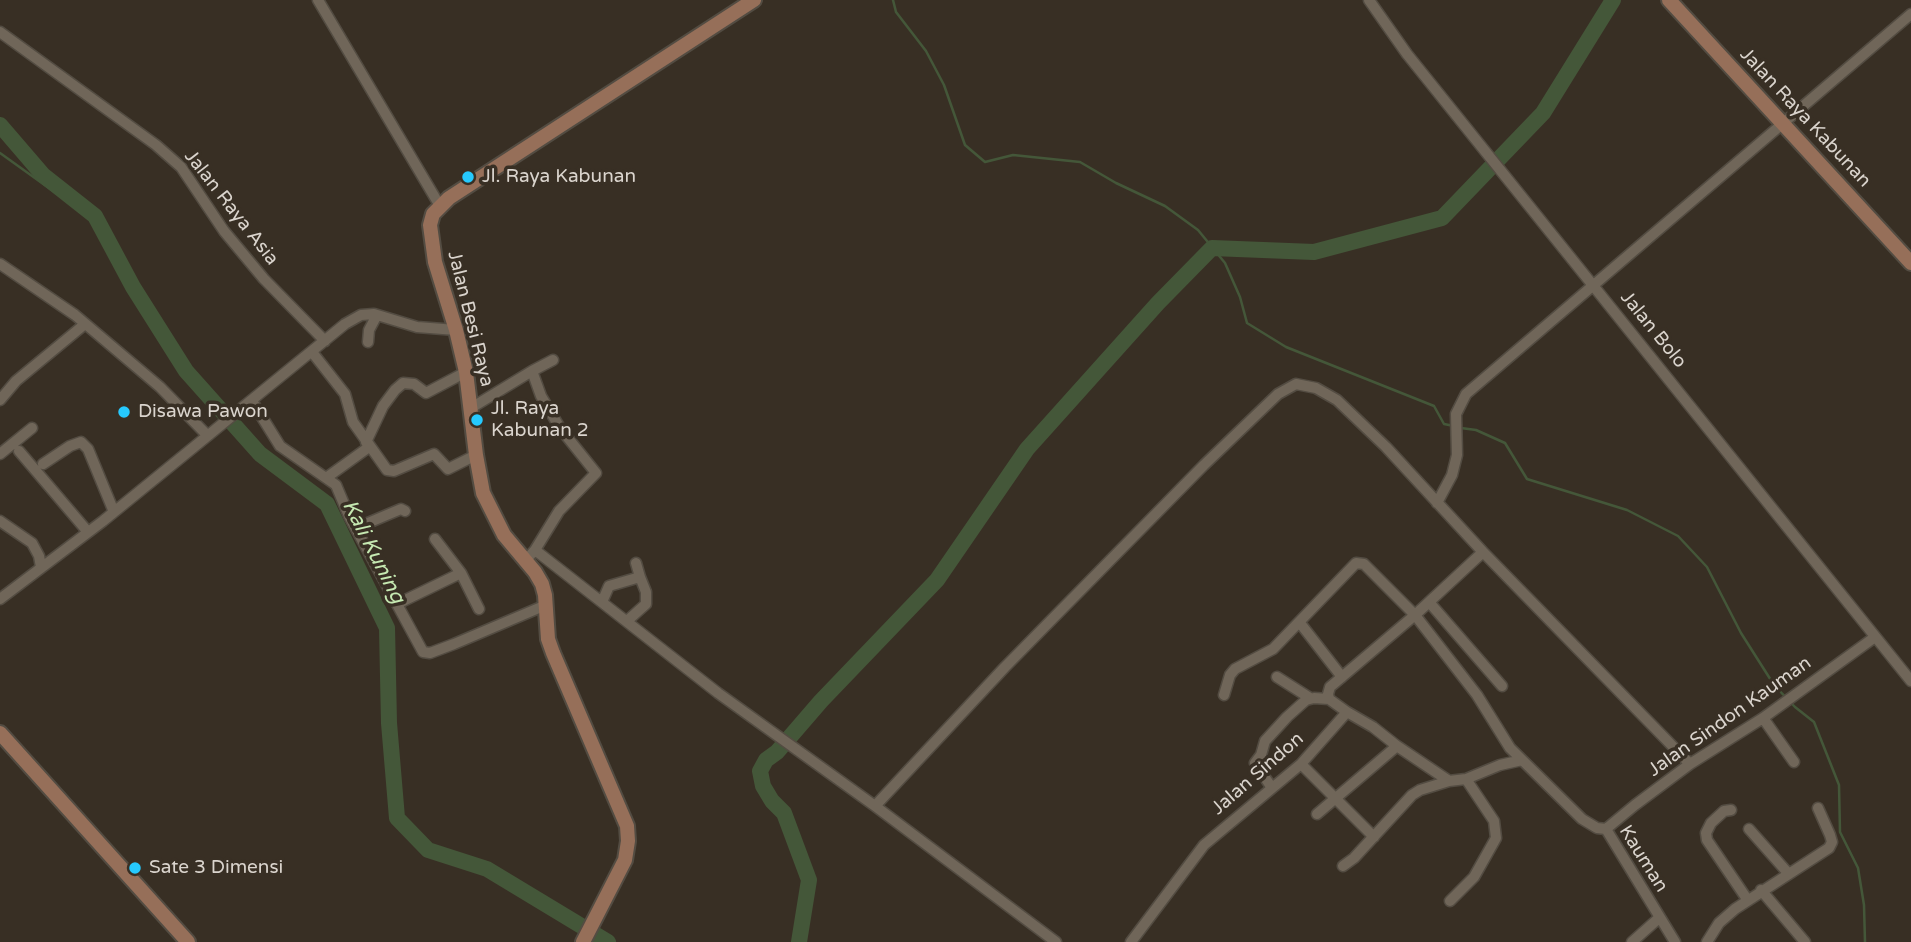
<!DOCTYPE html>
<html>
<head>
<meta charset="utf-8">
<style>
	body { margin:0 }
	canvas { display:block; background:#382f24 }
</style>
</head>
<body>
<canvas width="1911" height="942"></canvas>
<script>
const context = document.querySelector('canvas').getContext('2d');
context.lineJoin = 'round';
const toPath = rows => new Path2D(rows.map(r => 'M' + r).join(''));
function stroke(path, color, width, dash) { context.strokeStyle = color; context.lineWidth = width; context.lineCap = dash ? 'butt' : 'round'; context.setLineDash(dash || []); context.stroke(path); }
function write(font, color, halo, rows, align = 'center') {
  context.font = font + ' "Varela Round",sans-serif'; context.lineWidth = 7; context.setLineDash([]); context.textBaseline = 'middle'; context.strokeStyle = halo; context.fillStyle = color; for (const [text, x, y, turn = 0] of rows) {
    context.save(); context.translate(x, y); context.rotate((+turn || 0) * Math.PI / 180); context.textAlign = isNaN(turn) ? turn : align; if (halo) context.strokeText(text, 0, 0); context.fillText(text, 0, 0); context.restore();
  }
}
stroke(toPath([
	[893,0,896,12,926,51,944,85,965,145,985,162,1013,155,1080,162,1116,183,1165,206,1198,230,1225,263,1240,297,1247,323,1286,347,1434,406,1444,424,1454,426],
	[0,153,92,219,96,225],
	[1461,428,1476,430,1505,443,1527,479,1627,510,1678,536,1707,567,1741,633,1774,685,1795,707,1814,722,1839,785,1840,832,1858,868,1864,905,1865,942]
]), '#445739', 2.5);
stroke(toPath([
	[0,125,43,175,95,216,133,287,186,371,260,454,327,504,387,628,389,723,397,818,428,850,487,869,608,942],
	[799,942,809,880,784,813,772,801,763,786,760,771,766,760,777,752,821,701,937,580,1027,449,1158,303,1212,248,1314,252,1442,218,1543,113,1613,0]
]), '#445739', 16);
const street = toPath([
	[318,0,440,206],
	[1369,0,1407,54,1911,681],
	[0,32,156,145,181,167,224,231,264,279,325,341],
	[0,264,75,315,160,387,207,435],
	[368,342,369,330,377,315],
	[312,352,345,394,353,422,387,470,394,471,434,454,448,469,476,455],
	[0,400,16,381,85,324],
	[252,401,280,446,336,485,349,516,423,652,430,653,454,644,546,605],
	[471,408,532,371],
	[366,442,383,406,395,390,403,383,414,384,426,393,466,372],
	[19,451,88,532],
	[0,454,32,428],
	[43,464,70,446,81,442,88,449,114,512],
	[326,478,369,447],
	[1437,503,1452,475,1457,455,1456,414,1466,394,1911,14],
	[0,521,32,543,39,556,41,567],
	[356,528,401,509,405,511],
	[435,539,461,573],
	[535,550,559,511,596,473,560,428,541,396,532,371,553,360],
	[525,561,535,550,718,693,875,806,1056,942],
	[0,599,103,521,345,324,361,315,374,314,417,327,456,330],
	[602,602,609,586,640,577,636,563],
	[1429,602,1502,686],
	[397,604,461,573,479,609],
	[627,621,646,604,646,592,640,577],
	[1300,623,1342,677],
	[1277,677,1310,698],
	[1224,695,1230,675,1235,669,1273,649,1356,563,1364,564,1415,615,1483,552],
	[1347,712,1373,727,1397,746],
	[1763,718,1794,762],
	[1301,764,1374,837],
	[1272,788,1255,763,1261,755,1265,741,1287,717,1306,700,1314,698,1329,699],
	[875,806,1005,667,1204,465,1278,394,1296,384,1316,388,1337,400,1386,447,1483,552,1690,764],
	[1731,810,1724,811,1711,823,1706,833,1707,840,1747,899],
	[1317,814,1397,746,1449,781,1466,779,1500,765,1522,760],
	[1606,829,1635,805,1690,764,1763,718,1875,637],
	[1749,829,1788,873],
	[1343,866,1354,858,1412,795,1420,790,1449,781],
	[1761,890,1805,942],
	[1450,901,1474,877,1496,838,1494,821,1466,779],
	[1131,942,1204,845,1301,764,1347,712,1329,699,1328,694,1330,687,1415,615,1477,695,1510,748,1582,819,1597,828,1606,829,1675,942],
	[1632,942,1659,918],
	[1707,942,1719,923,1735,909,1829,848,1832,842,1830,835,1818,808]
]);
const secondary = toPath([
	[1669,0,1911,263],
	[0,733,188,942],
	[583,942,625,860,628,841,627,826,553,653,548,639,545,595,542,584,535,572,504,535,483,493,476,455,466,372,456,330,435,262,430,225,433,214,449,198,754,0]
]);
stroke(street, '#534c42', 13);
stroke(secondary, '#534c42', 18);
stroke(street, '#706659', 10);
stroke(secondary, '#966f59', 14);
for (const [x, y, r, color] of [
	[468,177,7,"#26c9fe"],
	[124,412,7,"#26c9fe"],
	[477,420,7,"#26c9fe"],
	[135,868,7,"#26c9fe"]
]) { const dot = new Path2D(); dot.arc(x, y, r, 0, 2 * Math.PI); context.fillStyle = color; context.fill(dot); stroke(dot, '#382f24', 2.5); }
write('19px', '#dad4cd', '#382f24', [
	["Jalan Raya Kabunan",1805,118,47],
	["Jalan Raya Asia",231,208,52],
	["Jalan Besi Raya",470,319,76],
	["Jalan Bolo",1653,330,51],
	["Jalan Sindon Kauman",1730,717,-35],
	["Jalan Sindon",1258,774,-41],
	["Kauman",1643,859,58]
]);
write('19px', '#dad4cd', '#382f24', [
	["Jl. Raya Kabunan",482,177],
	["Jl. Raya",491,409],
	["Kabunan 2",491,431],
	["Disawa Pawon",138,412],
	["Sate 3 Dimensi",149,868]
], 'left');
write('italic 21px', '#c6e9b2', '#382f24', [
	["Kali Kuning",373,552,63]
]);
</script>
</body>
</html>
